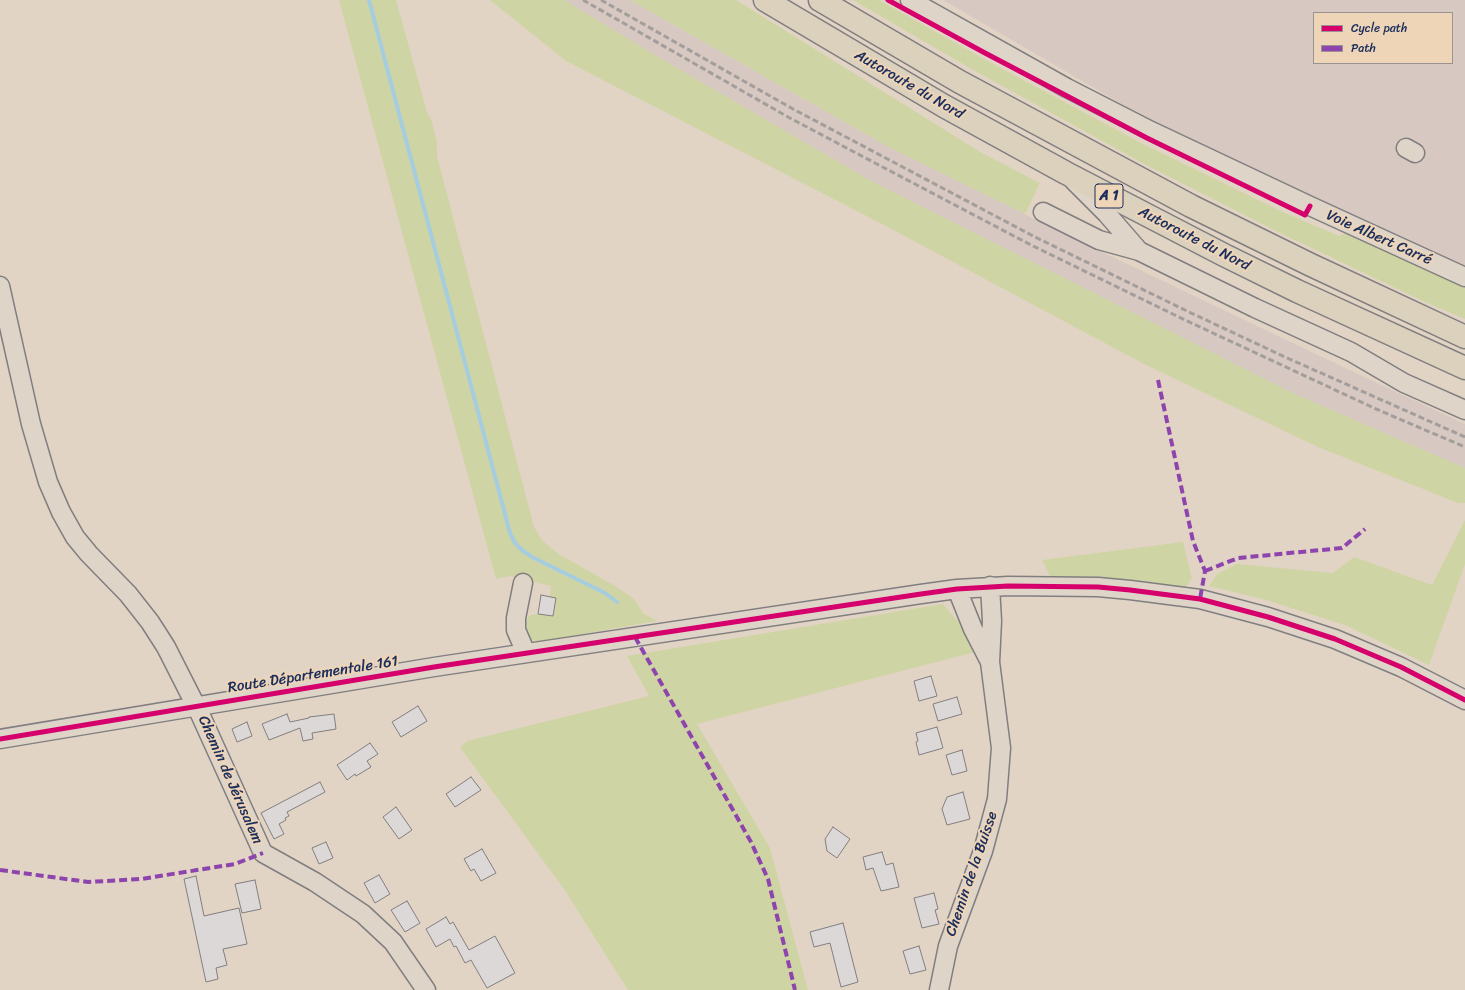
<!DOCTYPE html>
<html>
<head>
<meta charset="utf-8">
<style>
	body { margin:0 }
	#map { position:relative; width:1465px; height:990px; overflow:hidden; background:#e2d4c4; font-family:Sriracha,sans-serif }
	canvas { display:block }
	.legend { position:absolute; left:1313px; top:12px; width:140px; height:52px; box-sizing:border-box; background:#efd5b7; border:1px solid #9a9393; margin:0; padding:5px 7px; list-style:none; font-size:12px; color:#1b2f5e }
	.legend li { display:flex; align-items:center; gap:8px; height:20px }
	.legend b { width:20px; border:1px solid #9a9393 }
</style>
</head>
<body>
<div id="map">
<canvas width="1465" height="990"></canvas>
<ul class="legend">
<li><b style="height:5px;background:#d6006c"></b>Cycle path</li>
<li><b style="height:5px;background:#8e44ad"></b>Path</li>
</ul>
</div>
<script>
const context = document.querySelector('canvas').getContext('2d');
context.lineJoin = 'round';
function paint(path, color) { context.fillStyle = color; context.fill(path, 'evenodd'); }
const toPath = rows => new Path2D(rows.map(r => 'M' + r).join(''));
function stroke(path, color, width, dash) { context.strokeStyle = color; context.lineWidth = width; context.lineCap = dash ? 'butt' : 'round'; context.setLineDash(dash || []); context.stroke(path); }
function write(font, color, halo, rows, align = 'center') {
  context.font = font + ' Sriracha,sans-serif'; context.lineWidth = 4; context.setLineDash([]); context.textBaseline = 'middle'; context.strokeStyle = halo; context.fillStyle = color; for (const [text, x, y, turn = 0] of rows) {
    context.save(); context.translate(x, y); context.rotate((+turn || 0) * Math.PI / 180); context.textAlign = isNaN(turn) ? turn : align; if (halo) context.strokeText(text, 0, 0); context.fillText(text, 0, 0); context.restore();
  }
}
paint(toPath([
	[526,0,630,0,887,146,1077,240,1362,376,1465,424,1465,481,1168,347],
	[943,0,1465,0,1465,267,1149,120],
	[1314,13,1452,13,1452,63,1314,63]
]), '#d7c9c1');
paint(toPath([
	[339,0,396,0,427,112,432,122,437,142,437,156,534,527,542,540,557,553,617,587,635,600,643,613,657,621,538,642,531,640,525,635,522,627,525,620,531,615,538,614,553,616,556,598,550,597,551,586,510,576,496,579],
	[490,0,564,0,655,55,873,182,1297,395,1465,468,1465,503,1458,503,1318,447,1144,364,884,225,566,61],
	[630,0,736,0,982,153,1040,183,1025,214,887,146],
	[853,0,879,0,982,58,1143,144,1285,213,1339,236,1350,231,1465,286,1465,319,1425,302,1278,232,1148,166,975,71],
	[1465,520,1465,564,1429,665,1345,625,1266,600,1209,586,1217,574,1237,564,1333,573,1354,557,1432,585],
	[1183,542,1192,578,1184,590,1051,578,1042,560],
	[943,604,961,625,975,652,697,724,770,848,808,990,628,990,564,889,460,747,467,741,649,696,627,656]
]), '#cfd4a4');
stroke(toPath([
	[369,0,510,533,515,543,522,550,532,557,605,593,617,602]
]), '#a6cce0', 4);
const building = toPath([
	[541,595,556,598,553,616,538,614,541,595],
	[931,676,937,696,919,701,914,681,931,676],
	[957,697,962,714,938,721,933,704,957,697],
	[418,706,427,721,401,737,392,722,418,706],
	[287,714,290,722,309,718,309,717,334,714,336,729,312,733,313,739,303,741,300,728,269,740,262,724,287,714],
	[247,722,252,736,237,742,232,729,247,722],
	[937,727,943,748,919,755,916,742,918,741,916,733,937,727],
	[370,743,378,754,367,761,371,767,356,776,355,774,347,780,337,765,370,743],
	[962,750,967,771,952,775,946,755,962,750],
	[471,777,481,790,455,807,446,794,471,777],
	[320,782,325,792,287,812,289,816,285,818,286,820,279,824,284,834,274,839,261,813,320,782],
	[963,792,970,819,947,825,942,809,947,797,963,792],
	[396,807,412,830,399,839,383,817,396,807],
	[833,827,850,839,837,858,827,851,825,839,833,827],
	[326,842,333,858,319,864,312,848,326,842],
	[482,849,496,873,481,881,474,869,471,871,464,859,482,849],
	[882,852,886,865,893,863,899,887,881,891,873,868,866,870,863,857,882,852],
	[379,875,390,894,375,903,364,883,379,875],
	[196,876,204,916,239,908,247,944,223,949,227,965,216,968,218,979,206,982,184,879,196,876],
	[255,880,261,909,242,913,235,884,255,880],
	[934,893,938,909,935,910,939,924,922,928,914,898,934,893],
	[407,901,420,923,405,932,391,910,407,901],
	[446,917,450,924,453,922,469,950,495,936,515,973,487,988,471,960,465,963,456,946,454,947,450,939,436,947,426,929,446,917],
	[843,923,858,982,841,987,830,943,814,947,810,932,843,923],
	[919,946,926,970,910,974,903,951,919,946]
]);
paint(building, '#ddd8d8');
stroke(building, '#817e80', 1);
const minor = toPath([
	[910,0,1067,88,1151,131,1310,206,1465,277],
	[1406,148,1415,153],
	[1074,181,1107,214,1139,251],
	[1043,212,1099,240,1139,251,1255,308,1351,352,1404,383,1465,410],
	[0,286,31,424,48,482,61,512,75,537,89,554,128,594,150,622,166,647,200,714,263,853,315,882,363,914,393,942,426,990],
	[523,583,516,618,516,630,526,653],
	[957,589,973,629,990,662],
	[0,739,434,667,921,594,957,589,1008,586,1098,587,1130,590,1200,599,1268,617,1335,639,1401,667,1465,700],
	[939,990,948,946,983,851,997,799,1001,748,990,662,992,621,990,586]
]);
const highway = toPath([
	[765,0,944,106,1066,173,1224,255,1297,291,1465,368],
	[820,0,960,82,1191,206,1311,265,1465,337]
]);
stroke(minor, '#817e80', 21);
stroke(highway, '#817e80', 25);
stroke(minor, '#ded4c8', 18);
stroke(highway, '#dbd1bd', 22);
stroke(toPath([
	[583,0,788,117,875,163,1031,245,1185,320,1376,409,1465,447],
	[601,0,793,109,1035,237,1189,312,1285,357,1465,437]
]), '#a39e9c', 3, [6, 3]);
stroke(toPath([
	[1158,380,1193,541,1205,571,1200,599],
	[1205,571,1238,558,1342,548,1365,529],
	[635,637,751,842,768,879,795,990],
	[0,870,88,882,141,879,235,864,263,853]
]), '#8e44ad', 4, [8, 4]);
stroke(toPath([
	[888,0,985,53,1147,138,1305,215,1310,206],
	[0,739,434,667,921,594,957,589,1008,586,1098,587,1130,590,1200,599,1268,617,1335,639,1401,667,1465,700]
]), '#d6006c', 5);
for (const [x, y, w] of [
	[1109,196,28]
]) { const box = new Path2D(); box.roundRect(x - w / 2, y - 12, w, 24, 3); context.fillStyle = '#efd5b7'; context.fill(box); stroke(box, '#1b2f5e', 1); }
write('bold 14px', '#1b2f5e', null, [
	["A 1",1109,196]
]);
write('15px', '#1b2f5e', '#efd5b7', [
	["Autoroute du Nord",909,85,30],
	["Voie Albert Carré",1379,238,24],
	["Autoroute du Nord",1194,239,27],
	["Route Départementale 161",313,675,-9],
	["Chemin de Jérusalem",230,780,66],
	["Chemin de la Buisse",972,874,-71]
]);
</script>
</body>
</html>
